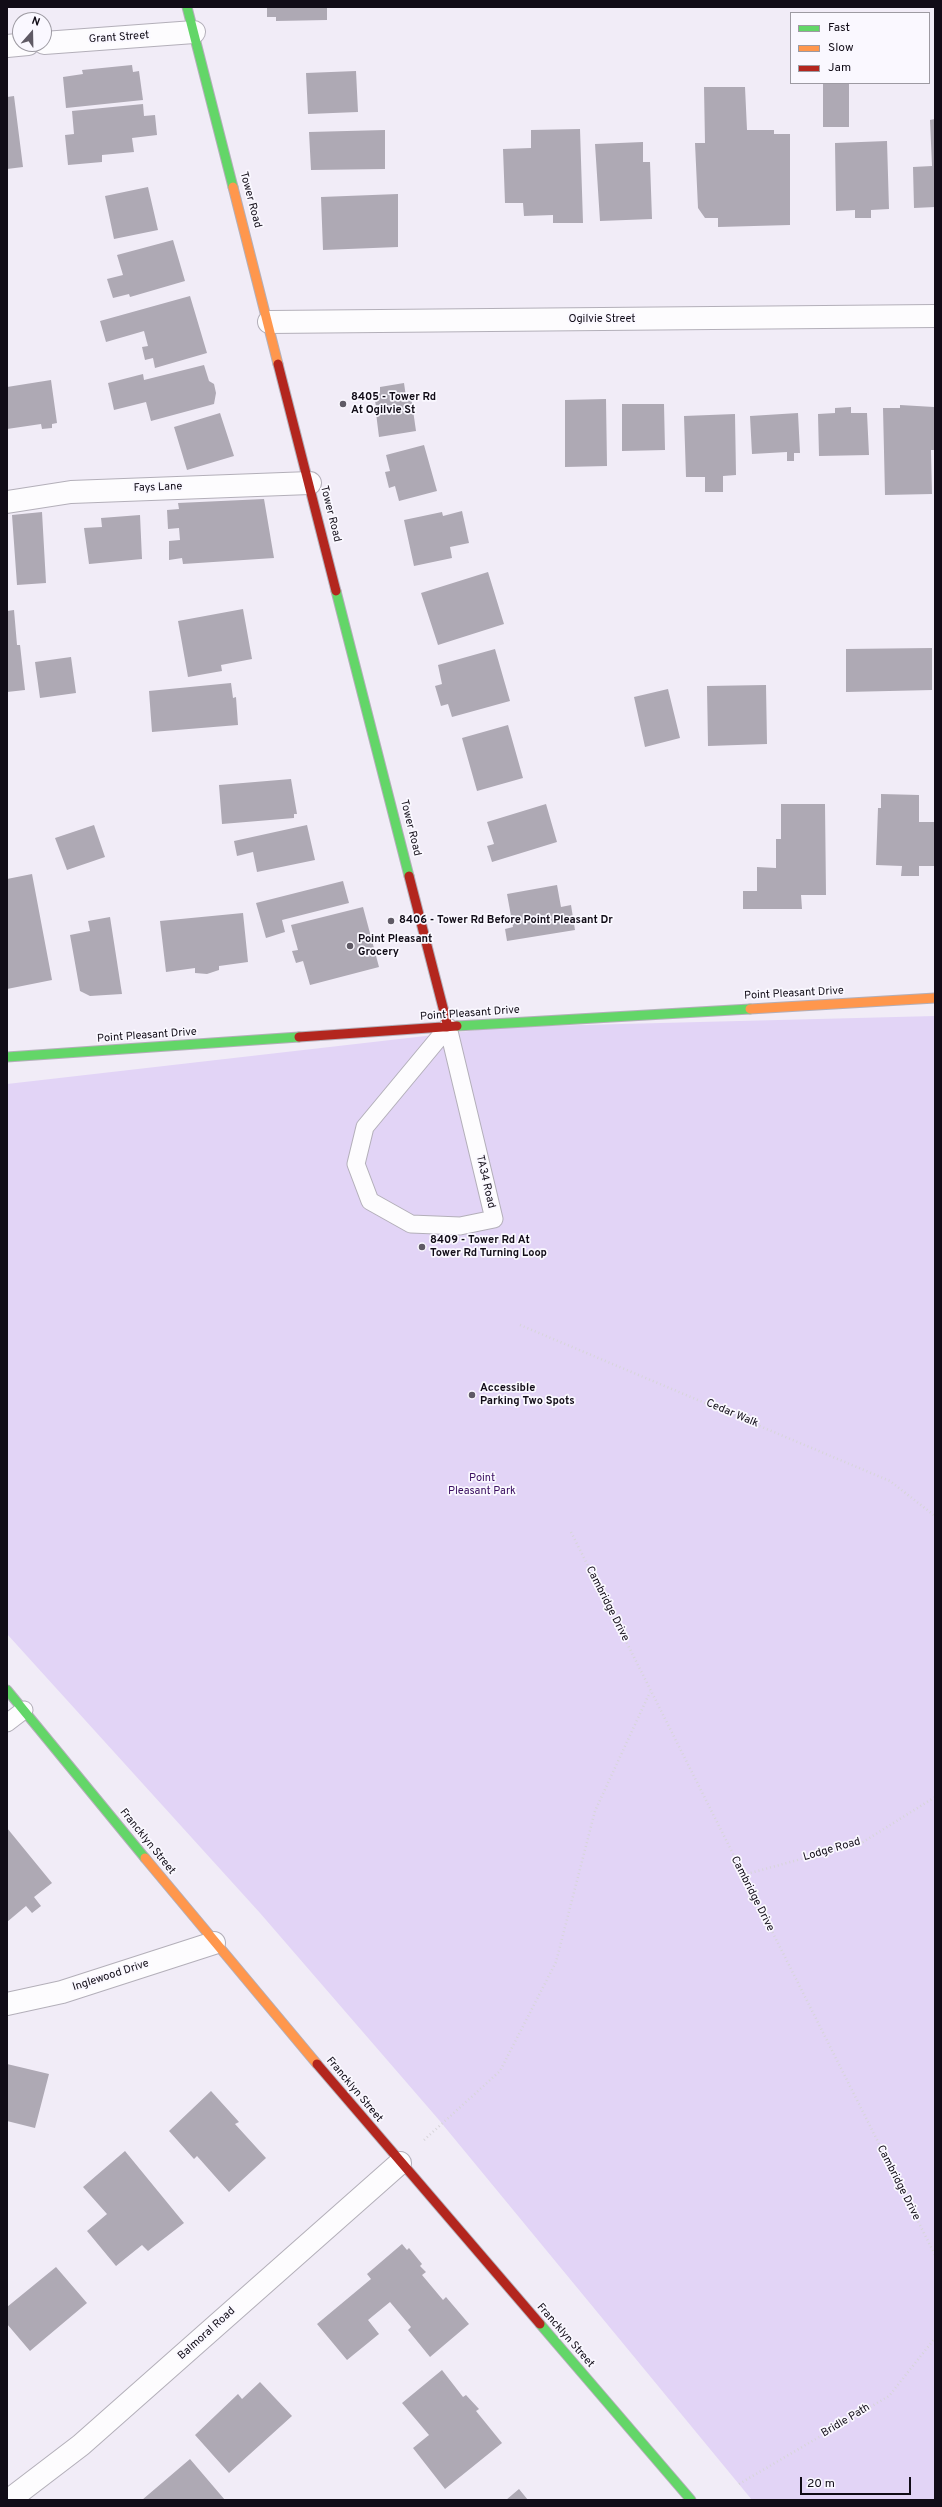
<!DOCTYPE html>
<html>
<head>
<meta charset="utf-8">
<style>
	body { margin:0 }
	#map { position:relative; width:942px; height:2507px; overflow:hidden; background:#f1ecf7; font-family:Overpass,sans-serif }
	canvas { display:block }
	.frame { position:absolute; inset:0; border:8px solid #110c17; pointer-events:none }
	.legend { position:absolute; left:790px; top:12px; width:140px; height:72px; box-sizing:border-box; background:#faf8ff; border:1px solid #9d9aa2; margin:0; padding:5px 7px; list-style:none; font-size:12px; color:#110c17 }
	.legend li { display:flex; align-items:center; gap:8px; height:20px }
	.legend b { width:20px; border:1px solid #9d9aa2 }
	.north { position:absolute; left:12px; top:12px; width:40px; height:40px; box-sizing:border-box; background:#faf8ff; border:1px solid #9d9aa2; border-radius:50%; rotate:20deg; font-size:11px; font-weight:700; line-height:16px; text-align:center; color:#110c17 }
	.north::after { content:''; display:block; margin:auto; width:14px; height:18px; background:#5f5a65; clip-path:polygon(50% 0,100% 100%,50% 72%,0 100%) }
	.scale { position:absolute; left:800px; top:2477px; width:111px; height:18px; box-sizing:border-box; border:2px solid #110c17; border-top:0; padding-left:5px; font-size:12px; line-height:14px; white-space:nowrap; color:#110c17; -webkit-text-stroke:3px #faf8ff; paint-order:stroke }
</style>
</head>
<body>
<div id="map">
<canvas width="942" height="2507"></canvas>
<div class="frame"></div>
<ul class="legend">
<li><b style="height:5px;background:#63d668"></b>Fast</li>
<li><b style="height:5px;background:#ff974d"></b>Slow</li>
<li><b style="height:5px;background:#b3261e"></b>Jam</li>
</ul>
<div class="north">N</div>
<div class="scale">20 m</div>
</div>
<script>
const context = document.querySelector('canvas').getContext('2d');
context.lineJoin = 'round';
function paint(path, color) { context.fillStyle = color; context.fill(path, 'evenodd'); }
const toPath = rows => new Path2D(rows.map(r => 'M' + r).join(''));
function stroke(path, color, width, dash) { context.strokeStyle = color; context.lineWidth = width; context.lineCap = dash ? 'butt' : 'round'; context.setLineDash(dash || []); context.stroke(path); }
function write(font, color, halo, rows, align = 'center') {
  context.font = font + ' Overpass,sans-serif'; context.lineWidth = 3.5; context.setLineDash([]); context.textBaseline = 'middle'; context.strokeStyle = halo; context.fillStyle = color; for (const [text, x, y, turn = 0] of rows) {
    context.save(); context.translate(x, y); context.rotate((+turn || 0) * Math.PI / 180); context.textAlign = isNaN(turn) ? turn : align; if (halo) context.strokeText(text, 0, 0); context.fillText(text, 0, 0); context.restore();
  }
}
paint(toPath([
	[935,1016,935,2500,752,2500,439,2120,260,1913,7,1634,7,1084,504,1027]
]), '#e2d4f6');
paint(toPath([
	[267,7,327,7,327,20,276,21,276,17,267,17],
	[132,65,133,72,139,71,143,100,66,108,63,77,83,74,82,70],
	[356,71,358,112,308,114,306,73],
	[823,83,849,83,849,127,823,127],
	[704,87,745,87,747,130,774,130,774,134,790,134,790,225,718,227,718,218,705,218,698,208,695,143,705,143],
	[14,96,23,167,7,169,7,97],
	[143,104,144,116,155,115,157,135,132,138,134,152,102,155,102,162,68,165,65,135,74,134,72,111],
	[935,119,935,207,914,208,913,167,932,166,930,120],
	[580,129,583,223,553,223,553,215,524,216,523,203,505,203,503,149,531,148,531,130],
	[385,130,385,169,311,170,309,132],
	[887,141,889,209,871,210,871,218,855,218,855,210,836,211,835,143],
	[643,142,643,162,650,162,652,219,600,221,595,144],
	[148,187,158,230,114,239,105,196],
	[398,194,398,247,323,250,321,197],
	[173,240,185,281,130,297,129,294,113,298,107,279,123,275,117,255],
	[190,296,207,353,155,368,153,358,145,360,142,347,148,346,144,331,106,342,100,321],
	[204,365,209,381,214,384,216,393,214,404,151,421,146,402,114,410,108,383,143,374,144,380],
	[51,380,57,423,52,424,52,428,42,429,41,424,7,429,7,387],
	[404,383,406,397,411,396,416,431,379,437,376,413,385,412,385,407,376,407,374,394,380,393,380,387],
	[606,399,607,466,565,467,565,400],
	[622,404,664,404,665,450,622,451],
	[900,405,934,407,934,450,931,450,932,494,885,495,883,408,900,408],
	[851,407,851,413,867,413,869,455,819,456,818,414,835,413,835,408],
	[220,413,234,456,187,470,174,427],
	[798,413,800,453,794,453,794,461,787,461,787,452,752,454,750,416],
	[735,414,736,475,723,476,723,492,705,492,705,477,686,477,684,416],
	[424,445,437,491,399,501,395,486,389,488,385,472,390,471,386,455],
	[264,499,274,558,183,564,182,558,169,560,169,541,180,540,179,528,168,529,167,510,179,509,178,503],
	[462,511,469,543,450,547,452,558,414,566,404,520,442,512,443,516],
	[42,512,46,583,17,585,12,515],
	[140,515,142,559,89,564,84,528,102,527,101,518],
	[488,572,504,624,438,645,421,593],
	[243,609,252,659,221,665,222,671,188,677,178,621],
	[14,610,17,645,20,645,25,690,7,692,7,611],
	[932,648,932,690,846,692,846,649],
	[495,649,510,701,452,717,448,704,441,706,435,686,442,684,438,665],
	[71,657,76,693,40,698,35,662],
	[231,683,233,698,236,697,238,725,152,732,149,691],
	[766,685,767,744,708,746,707,686],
	[668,689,680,738,645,747,634,697],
	[508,725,523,778,477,791,462,738],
	[291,779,297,814,294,814,294,818,222,824,219,785],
	[881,794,919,795,919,822,935,822,935,866,919,866,919,876,901,876,902,866,876,865,878,808,881,808],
	[546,804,557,842,492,862,487,846,494,844,487,822],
	[781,804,825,804,826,895,801,895,802,909,743,909,743,891,757,891,757,867,776,868,776,839,781,839],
	[94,825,105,857,67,870,55,838],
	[307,825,315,860,257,872,253,852,237,856,234,841],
	[32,874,52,980,7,989,7,879],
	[343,881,349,903,282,920,285,932,266,938,256,903],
	[557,885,561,907,571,905,575,930,507,941,505,929,513,927,507,894],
	[363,907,379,967,310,985,303,961,296,963,292,951,298,950,291,925],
	[243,913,248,962,219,966,219,970,207,974,195,973,195,968,166,972,160,921],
	[110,917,122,994,90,996,80,991,70,935,90,931,88,921],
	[7,1828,52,1883,34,1897,41,1906,32,1913,26,1906,7,1922],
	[7,2064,49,2074,35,2128,7,2121],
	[211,2091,239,2122,235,2124,266,2158,229,2192,197,2156,194,2159,169,2131],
	[125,2151,184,2223,148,2251,142,2245,116,2266,87,2231,107,2214,83,2187],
	[402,2244,407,2250,409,2248,422,2264,420,2266,426,2272,422,2275,443,2300,446,2297,469,2324,430,2357,408,2330,411,2327,390,2302,368,2320,379,2334,347,2360,317,2324,371,2279,367,2274],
	[56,2267,87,2303,30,2351,7,2324,7,2307],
	[442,2370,463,2397,466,2395,479,2409,476,2411,502,2443,445,2489,413,2448,429,2435,402,2403],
	[260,2382,292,2416,229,2473,195,2435,238,2394,242,2399],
	[190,2459,225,2500,142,2500],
	[519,2489,528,2500,506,2500]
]), '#aea9b4');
const lane = toPath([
	[448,1027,494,1219,460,1226,411,1224,370,1201,356,1164,365,1127,448,1027],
	[7,1723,24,1710]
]);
const street = toPath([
	[44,43,194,32],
	[7,46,28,44],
	[269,322,935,316],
	[7,502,71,492,310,483],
	[7,2004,62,1992,214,1943],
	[9,2500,81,2445,400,2163]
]);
const fast = toPath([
	[187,7,233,187],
	[336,591,409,876],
	[457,1026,750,1009],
	[7,1057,299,1037],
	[7,1690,145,1858],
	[540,2324,691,2500]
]);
const slow = toPath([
	[233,187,278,364],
	[750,1009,935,998],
	[145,1858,317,2064]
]);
const jam = toPath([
	[278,364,336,591],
	[409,876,448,1027],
	[299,1037,457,1026],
	[317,2064,540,2324]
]);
stroke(lane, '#b3afb9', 19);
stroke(street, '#b3afb9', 24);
stroke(fast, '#b3afb9', 11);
stroke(slow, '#b3afb9', 11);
stroke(jam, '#b3afb9', 11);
stroke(toPath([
	[520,1325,890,1481,935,1516],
	[571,1532,935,2255],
	[743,1875,863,1842,935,1797],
	[424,2140,500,2071,556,1962,595,1811,650,1692],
	[739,2484,889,2396,935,2338]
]), '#d7d5d9', 2.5, [1, 3]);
stroke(lane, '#fdfcfe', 17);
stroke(street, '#fdfcfe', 22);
stroke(fast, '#63d668', 9);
stroke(slow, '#ff974d', 9);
stroke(jam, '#b3261e', 9);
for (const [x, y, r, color] of [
	[343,404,4,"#5f5a65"],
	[391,921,4,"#5f5a65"],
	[350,946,4,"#5f5a65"],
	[422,1247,4,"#5f5a65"],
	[472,1395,4,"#5f5a65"]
]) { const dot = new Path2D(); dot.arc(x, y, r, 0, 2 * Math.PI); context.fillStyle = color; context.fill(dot); stroke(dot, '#faf8ff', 1.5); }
write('11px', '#110c17', '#faf8ff', [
	["Grant Street",119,38,-4],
	["Tower Road",250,200,75],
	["Ogilvie Street",602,320],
	["Fays Lane",158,488,-2],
	["Tower Road",330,514,76],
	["Tower Road",410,828,76],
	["Point Pleasant Drive",794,994,-3],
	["Point Pleasant Drive",470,1014,-4],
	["Point Pleasant Drive",147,1036,-4],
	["TA34 Road",485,1182,77],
	["Cedar Walk",732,1414,23],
	["Cambridge Drive",607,1604,63],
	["Francklyn Street",147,1842,51],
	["Lodge Road",832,1850,-16],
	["Cambridge Drive",752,1894,63],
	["Inglewood Drive",111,1976,-18],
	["Francklyn Street",354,2090,50],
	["Cambridge Drive",898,2183,63],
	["Balmoral Road",207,2334,-42],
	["Francklyn Street",565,2336,49],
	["Bridle Path",846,2421,-31]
]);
write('bold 11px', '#110c17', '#faf8ff', [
	["8405 - Tower Rd",351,398],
	["At Ogilvie St",351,411],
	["8406 - Tower Rd Before Point Pleasant Dr",399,921],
	["Point Pleasant",358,940],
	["Grocery",358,953],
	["8409 - Tower Rd At",430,1241],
	["Tower Rd Turning Loop",430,1254],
	["Accessible",480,1389],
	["Parking Two Spots",480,1402]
], 'left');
write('11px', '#3a0f60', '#faf8ff', [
	["Point",482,1479],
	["Pleasant Park",482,1492]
]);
</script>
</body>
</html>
